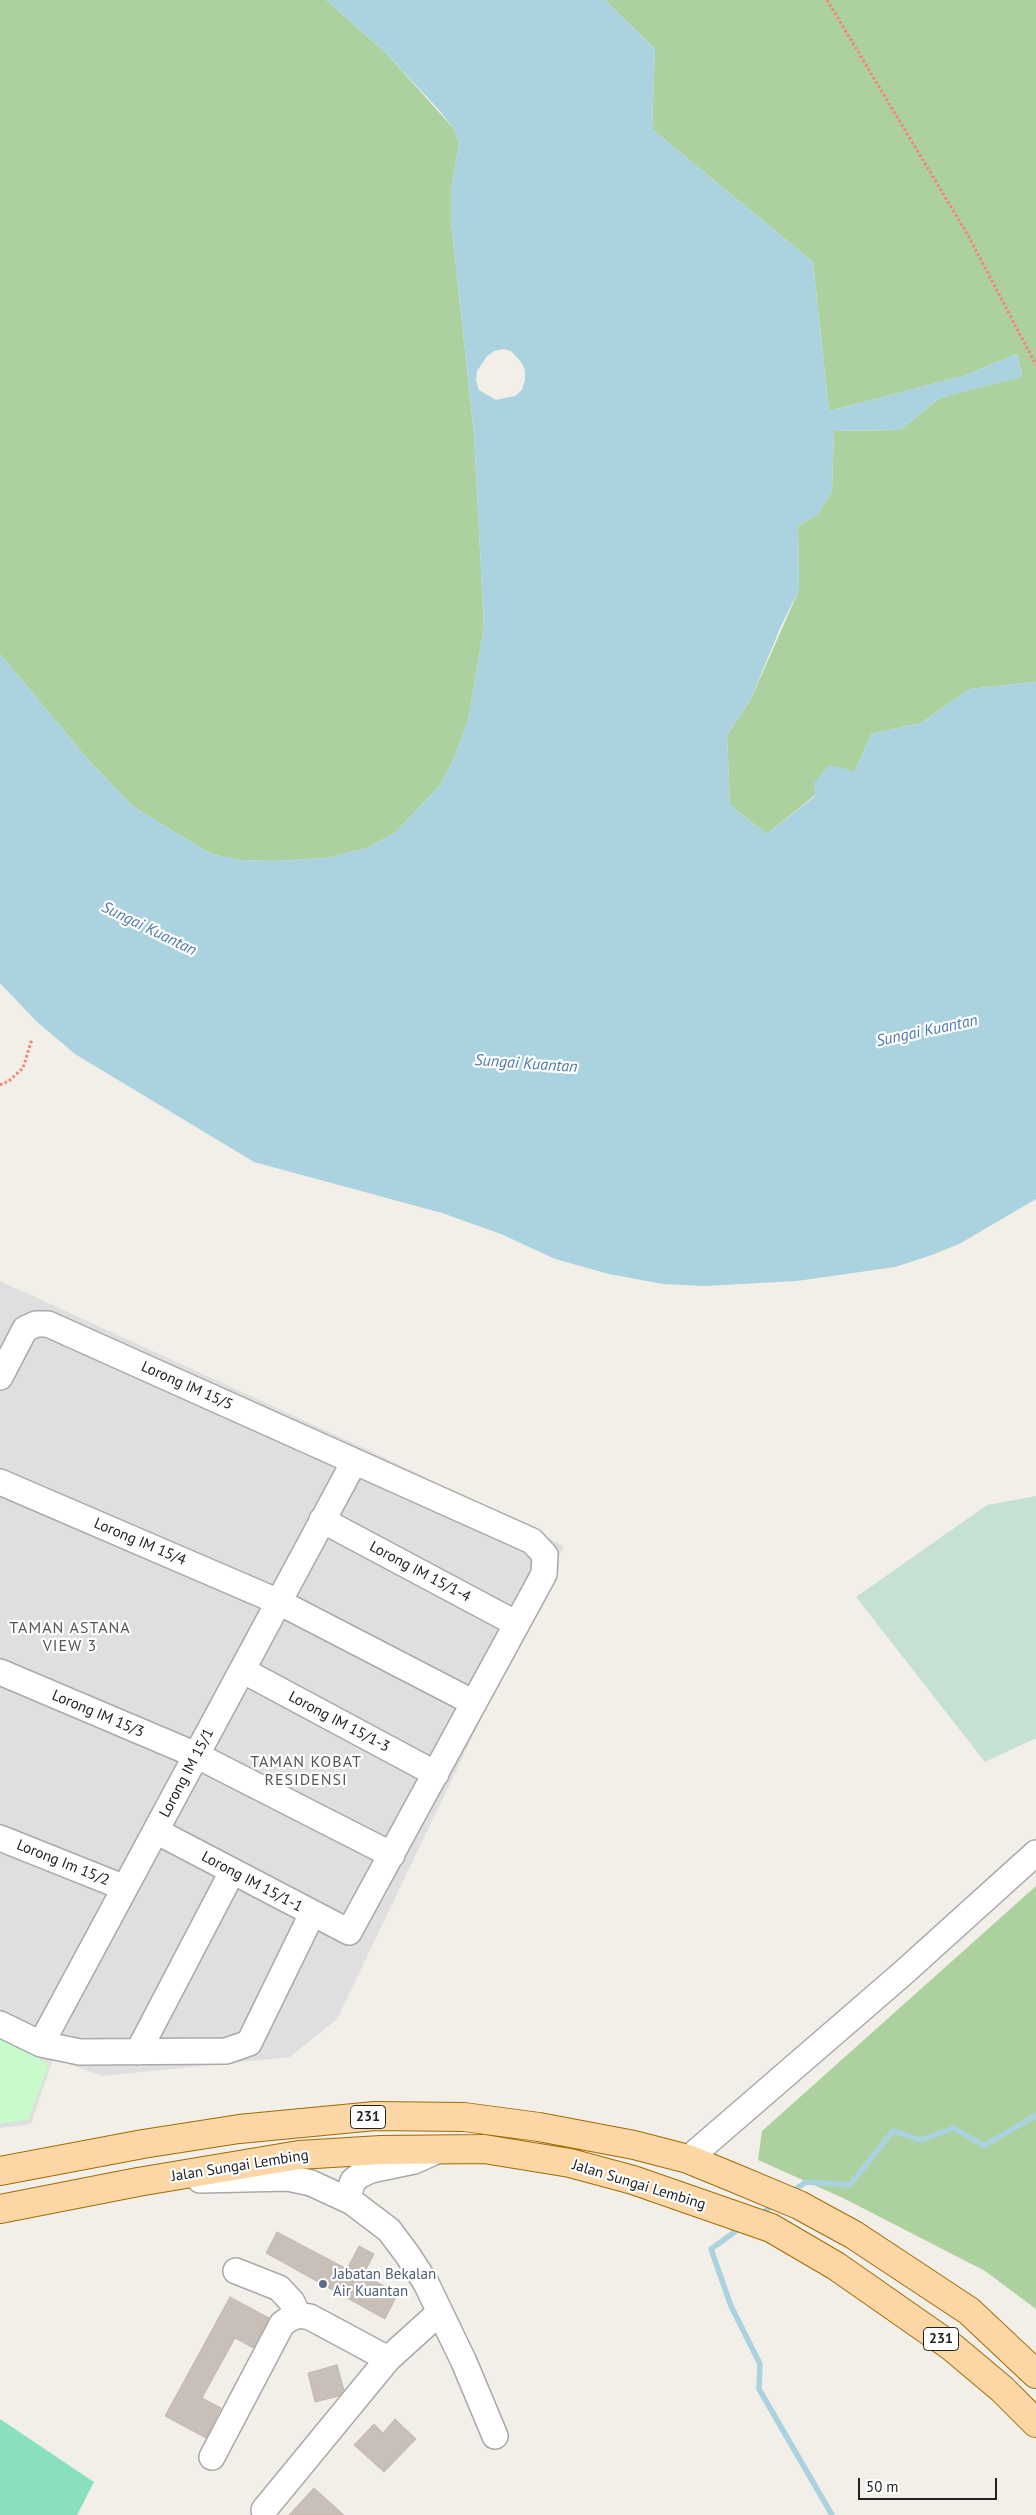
<!DOCTYPE html>
<html>
<head>
<meta charset="utf-8">
<style>
	body { margin:0 }
	#map { position:relative; width:1036px; height:2515px; overflow:hidden; background:#f2efe9; font-family:"PT Sans",sans-serif }
	canvas { display:block }
	.scale { position:absolute; left:858px; top:2478px; width:139px; height:22px; box-sizing:border-box; border:2px solid #222; border-top:0; padding-left:6px; font-size:15px; line-height:18px; white-space:nowrap; color:#222; -webkit-text-stroke:4px #fff; paint-order:stroke }
</style>
</head>
<body>
<div id="map">
<canvas width="1036" height="2515"></canvas>
<div class="scale">50 m</div>
</div>
<script>
const context = document.querySelector('canvas').getContext('2d');
context.lineJoin = 'round';
function paint(path, color) { context.fillStyle = color; context.fill(path, 'evenodd'); }
const toPath = rows => new Path2D(rows.map(r => 'M' + r).join(''));
function stroke(path, color, width, dash) { context.strokeStyle = color; context.lineWidth = width; context.lineCap = dash ? 'butt' : 'round'; context.setLineDash(dash || []); context.stroke(path); }
function write(font, color, halo, rows, align = 'center') {
  context.font = font + ' "PT Sans",sans-serif'; context.lineWidth = 4.5; context.setLineDash([]); context.textBaseline = 'middle'; context.strokeStyle = halo; context.fillStyle = color; for (const [text, x, y, turn = 0] of rows) {
    context.save(); context.translate(x, y); context.rotate((+turn || 0) * Math.PI / 180); context.textAlign = isNaN(turn) ? turn : align; if (halo) context.strokeText(text, 0, 0); context.fillText(text, 0, 0); context.restore();
  }
}
paint(toPath([
	[0,1281,375,1453,564,1546,337,2019,290,2057,103,2076,53,2059,31,2124,0,2128]
]), '#e0dfdf');
paint(toPath([
	[0,0,326,0,387,54,454,129,459,144,451,190,451,221,474,434,484,628,468,721,454,758,440,785,396,832,367,848,326,858,274,861,240,860,211,854,134,807,90,762,0,654],
	[605,0,1036,0,1036,682,969,689,921,723,871,734,855,771,815,795,767,834,730,805,727,735,750,701,799,590,798,526,818,514,832,491,834,431,900,430,940,398,1022,376,1017,354,963,376,829,411,813,262,652,129,655,49],
	[1036,1886,1036,2309,985,2271,843,2198,758,2160,762,2131]
]), '#add19e');
paint(toPath([
	[1036,1496,1036,1738,985,1762,856,1597,987,1505]
]), '#c6e0d4');
paint(toPath([
	[0,2035,49,2064,28,2120,0,2123]
]), '#c8facc');
paint(toPath([
	[0,2419,94,2482,77,2515,0,2515]
]), '#88e0be');
paint(toPath([
	[326,0,605,0,655,49,652,129,813,262,829,411,963,376,1017,354,1022,377,940,398,900,430,834,431,832,491,818,514,798,526,799,590,781,626,750,701,727,735,730,805,767,834,815,796,814,783,829,765,855,771,871,734,921,723,969,689,1036,682,1036,1199,961,1243,932,1255,895,1267,797,1281,704,1286,663,1284,609,1274,555,1259,501,1234,442,1213,254,1162,75,1054,36,1021,0,983,0,654,90,762,134,807,211,854,240,860,274,861,326,858,367,848,396,832,440,785,454,758,468,721,484,628,474,434,451,221,451,190,459,144,454,129,439,110,387,54],
	[504,349,511,351,521,362,525,370,525,380,522,390,515,396,496,400,479,390,476,380,477,371,487,356,494,351]
]), '#aad3df');
stroke(toPath([
	[790,2193,806,2182,850,2185,893,2131,921,2140,954,2128,984,2146,1036,2115],
	[759,2215,776,2203],
	[743,2226,711,2249,731,2306,760,2364,759,2389,832,2515]
]), '#aad3df', 5.5);
const building = toPath([
	[277,2232,347,2269,359,2246,374,2254,363,2275,398,2293,385,2319,266,2253,277,2232],
	[230,2297,269,2318,253,2348,235,2338,202,2398,221,2408,206,2438,165,2416,230,2297],
	[337,2365,344,2390,339,2396,315,2402,308,2373,337,2365],
	[395,2419,416,2439,384,2472,354,2445,374,2424,383,2433,395,2419],
	[314,2488,344,2515,289,2515,314,2488]
]);
paint(building, '#c7bfb8');
stroke(building, '#c4b6ab', 1);
const minor = toPath([
	[0,1377,25,1329,36,1324,48,1324,532,1541,545,1555,544,1574,349,1932,156,1831],
	[0,1482,279,1602,474,1703],
	[322,1520,517,1624],
	[242,1670,436,1774],
	[0,1672,196,1755,392,1855],
	[0,1838,125,1888],
	[0,2024,41,2044,80,2052,226,2051,249,2043,312,1914],
	[41,2044,354,1462],
	[138,2052,232,1872],
	[688,2159,902,1974,1036,1853],
	[200,2180,288,2178,311,2183,352,2202,389,2230,407,2254,426,2283,464,2362,495,2436],
	[352,2202,349,2198,350,2190,353,2181,360,2175,371,2170,414,2161,434,2152],
	[236,2271,279,2288,292,2302,298,2315],
	[212,2457,282,2324,289,2319,298,2315,310,2317,388,2359],
	[264,2510,388,2359,440,2312]
]);
const major = toPath([
	[0,2171,143,2144,239,2129,375,2116,464,2117,539,2127,634,2145,688,2159,732,2177,799,2205,854,2235,969,2311,1036,2374],
	[0,2209,138,2182,299,2155,381,2150,484,2149,570,2163,633,2180,771,2228,836,2266,952,2347,1002,2389,1036,2423]
]);
stroke(minor, '#a9a9a9', 28);
stroke(major, '#a06b00', 30);
stroke(toPath([
	[827,0,969,237,1036,365],
	[0,1085,9,1081,23,1068,32,1039]
]), '#fa8072', 3, [2.5, 2.5]);
stroke(minor, '#fff', 25);
stroke(major, '#fcd6a4', 28);
for (const [x, y, r, color] of [
	[323,2284,5,"#5c6f8a"]
]) { const dot = new Path2D(); dot.arc(x, y, r, 0, 2 * Math.PI); context.fillStyle = color; context.fill(dot); stroke(dot, '#fff', 2); }
for (const [x, y, w] of [
	[368,2117,35],
	[941,2339,35]
]) { const box = new Path2D(); box.roundRect(x - w / 2, y - 11.5, w, 23, 4); context.fillStyle = '#fff'; context.fill(box); stroke(box, '#222', 1); }
write('bold 14px', '#222', null, [
	["231",368,2117],
	["231",941,2339]
]);
write('15px', '#222', '#fff', [
	["Lorong IM 15/5",187,1386,24],
	["Lorong IM 15/4",140,1542,23],
	["Lorong IM 15/1-4",420,1572,28],
	["Lorong IM 15/3",98,1714,23],
	["Lorong IM 15/1-3",339,1722,28],
	["Lorong IM 15/1",187,1773,-62],
	["Lorong Im 15/2",63,1863,22],
	["Lorong IM 15/1-1",252,1882,28],
	["Jalan Sungai Lembing",240,2166,-9],
	["Jalan Sungai Lembing",639,2185,17]
]);
write('15px', '#4e5e75', '#fff', [
	["Jabatan Bekalan",333,2275],
	["Air Kuantan",333,2292]
], 'left');
write('italic 16px', '#4a7aab', '#fff', [
	["Sungai Kuantan",149,929,26],
	["Sungai Kuantan",927,1031,-12],
	["Sungai Kuantan",526,1064,4]
]);
context.letterSpacing = '1px';
write('16px', '#555', '#fff', [
	["TAMAN ASTANA",70,1628],
	["VIEW 3",70,1646],
	["TAMAN KOBAT",306,1762],
	["RESIDENSI",306,1780]
]);
context.letterSpacing = '0px';
</script>
</body>
</html>
